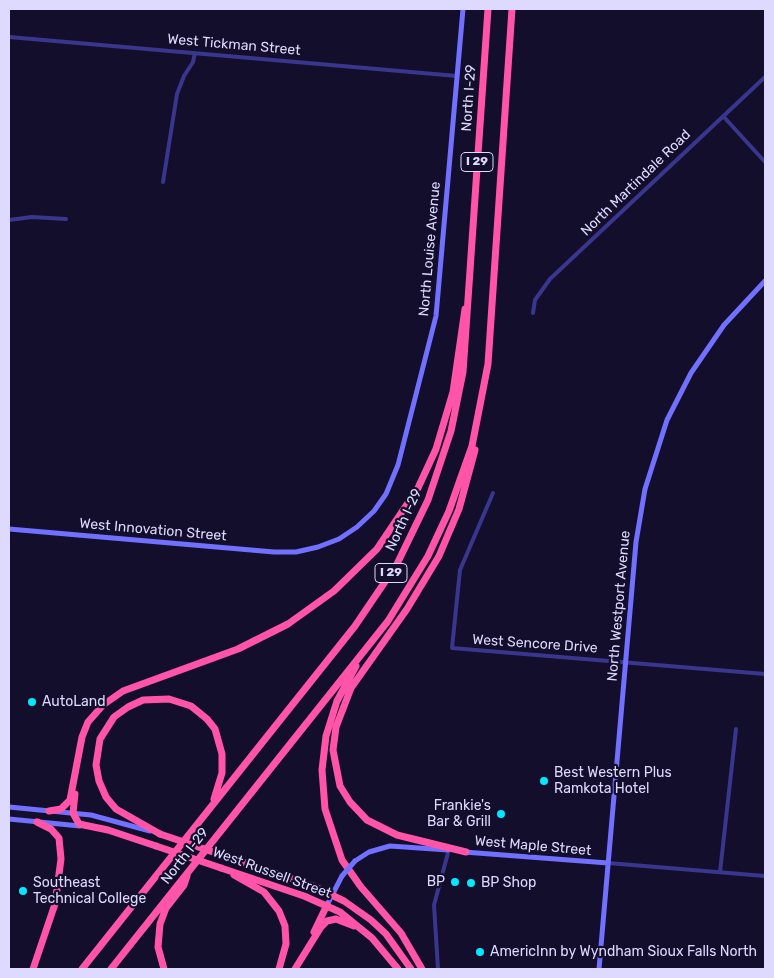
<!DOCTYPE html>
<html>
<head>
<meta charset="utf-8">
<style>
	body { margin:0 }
	#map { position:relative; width:774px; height:978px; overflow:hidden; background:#130e2b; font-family:Rubik,sans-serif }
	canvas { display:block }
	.frame { position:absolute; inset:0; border:10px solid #ddd9ff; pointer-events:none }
</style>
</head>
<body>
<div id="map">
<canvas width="774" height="978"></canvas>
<div class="frame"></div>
</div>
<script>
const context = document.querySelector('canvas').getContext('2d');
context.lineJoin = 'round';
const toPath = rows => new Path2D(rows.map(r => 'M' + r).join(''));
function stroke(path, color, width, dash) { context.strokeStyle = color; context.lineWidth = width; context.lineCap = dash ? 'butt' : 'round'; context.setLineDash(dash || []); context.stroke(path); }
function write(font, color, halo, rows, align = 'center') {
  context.font = font + ' Rubik,sans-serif'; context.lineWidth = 4.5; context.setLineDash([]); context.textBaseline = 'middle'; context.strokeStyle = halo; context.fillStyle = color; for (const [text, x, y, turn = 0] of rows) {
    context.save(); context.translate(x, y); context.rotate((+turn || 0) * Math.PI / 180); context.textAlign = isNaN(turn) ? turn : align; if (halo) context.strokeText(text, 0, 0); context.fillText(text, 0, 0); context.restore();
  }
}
stroke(toPath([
	[9,37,457,76],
	[723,116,765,162],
	[163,182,177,94,184,76,193,62,195,53],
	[9,220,32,217,66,219],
	[533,313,535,300,550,279,765,77],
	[493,493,460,570,452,648,765,674],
	[608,863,765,876],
	[720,872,736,729],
	[438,969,434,905,449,849]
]), '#39368e', 4);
stroke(toPath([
	[9,529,274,552,296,552,318,547,339,539,357,527,374,511,386,494,398,465,436,316,463,9],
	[9,807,91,815,150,831],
	[9,819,80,826],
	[464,852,608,863],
	[355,861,369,852,390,846,448,850],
	[327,905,342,876],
	[599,969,636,542,645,489,667,420,691,373,724,325,765,281]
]), '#7270ff', 5);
stroke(toPath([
	[356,666,337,701,326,736,322,770,325,809,342,860,361,887,401,933,422,969],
	[75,794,73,813,79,824,108,830,156,846],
	[49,811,61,809,70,800,82,737,88,722,103,705,123,691,238,649,288,624,334,591,377,549,418,488,436,449,453,392,465,309],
	[160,834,116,809,106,797,99,781,96,765,100,739,114,717,128,707,143,700,169,699,191,706,207,719,215,729,222,754,222,773,214,799],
	[466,852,397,835,367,820,350,802,340,786,333,750,336,727,351,688,407,609,439,556,459,509,475,450],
	[225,856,313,886,344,901,371,920,386,934,411,969],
	[221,868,304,896,340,912,372,938,398,969],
	[234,875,264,892,279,911,285,926,286,944,279,969],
	[314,932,327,905],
	[33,969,55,904,61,859,59,838,51,829,37,822],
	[82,969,355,626,397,564,428,500,451,431,463,372,488,9],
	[111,969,388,621,428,556,449,511,472,446,488,364,512,9],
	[164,969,158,947,160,924,166,908,184,885,187,876],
	[295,969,321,927,327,921,336,919,354,926]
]), '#ff54a7', 7);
stroke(toPath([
	[342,876,355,861]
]), '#7270ff', 5);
stroke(toPath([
	[160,834,225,856],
	[156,846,221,868]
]), '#ff54a7', 7);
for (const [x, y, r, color] of [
	[32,702,5,"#05e7ff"],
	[544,781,5,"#05e7ff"],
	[501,814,5,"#05e7ff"],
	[455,882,5,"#05e7ff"],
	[471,883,5,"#05e7ff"],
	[23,891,5,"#05e7ff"],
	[480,952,5,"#05e7ff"]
]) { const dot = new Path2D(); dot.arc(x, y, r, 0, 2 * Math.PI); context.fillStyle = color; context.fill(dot); stroke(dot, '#130e2b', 2); }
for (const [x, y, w] of [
	[477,162,32],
	[391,573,32]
]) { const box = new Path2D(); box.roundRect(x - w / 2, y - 9.5, w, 19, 4); context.fillStyle = '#130e2b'; context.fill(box); stroke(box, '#ddd9ff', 1); }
write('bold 12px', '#ddd9ff', null, [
	["I 29",477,162],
	["I 29",391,573]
]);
write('14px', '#ddd9ff', '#130e2b', [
	["West Tickman Street",234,45,5],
	["North I-29",469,98,-86],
	["North Martindale Road",636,183,-44],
	["North Louise Avenue",430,249,-85],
	["North I-29",404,520,-65],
	["West Innovation Street",153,530,5],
	["North Westport Avenue",619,606,-85],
	["West Sencore Drive",535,644,4],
	["West Maple Street",533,846,5],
	["North I-29",185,856,-52],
	["West Russell Street",272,873,20]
]);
write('14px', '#ddd9ff', '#130e2b', [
	["AutoLand",42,702],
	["Best Western Plus",554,773],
	["Ramkota Hotel",554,789],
	["Frankie's",491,806,"right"],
	["Bar & Grill",491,822,"right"],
	["BP",445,882,"right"],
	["Southeast",33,883],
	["Technical College",33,899],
	["BP Shop",481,883],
	["AmericInn by Wyndham Sioux Falls North",490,952]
], 'left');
</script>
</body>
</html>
